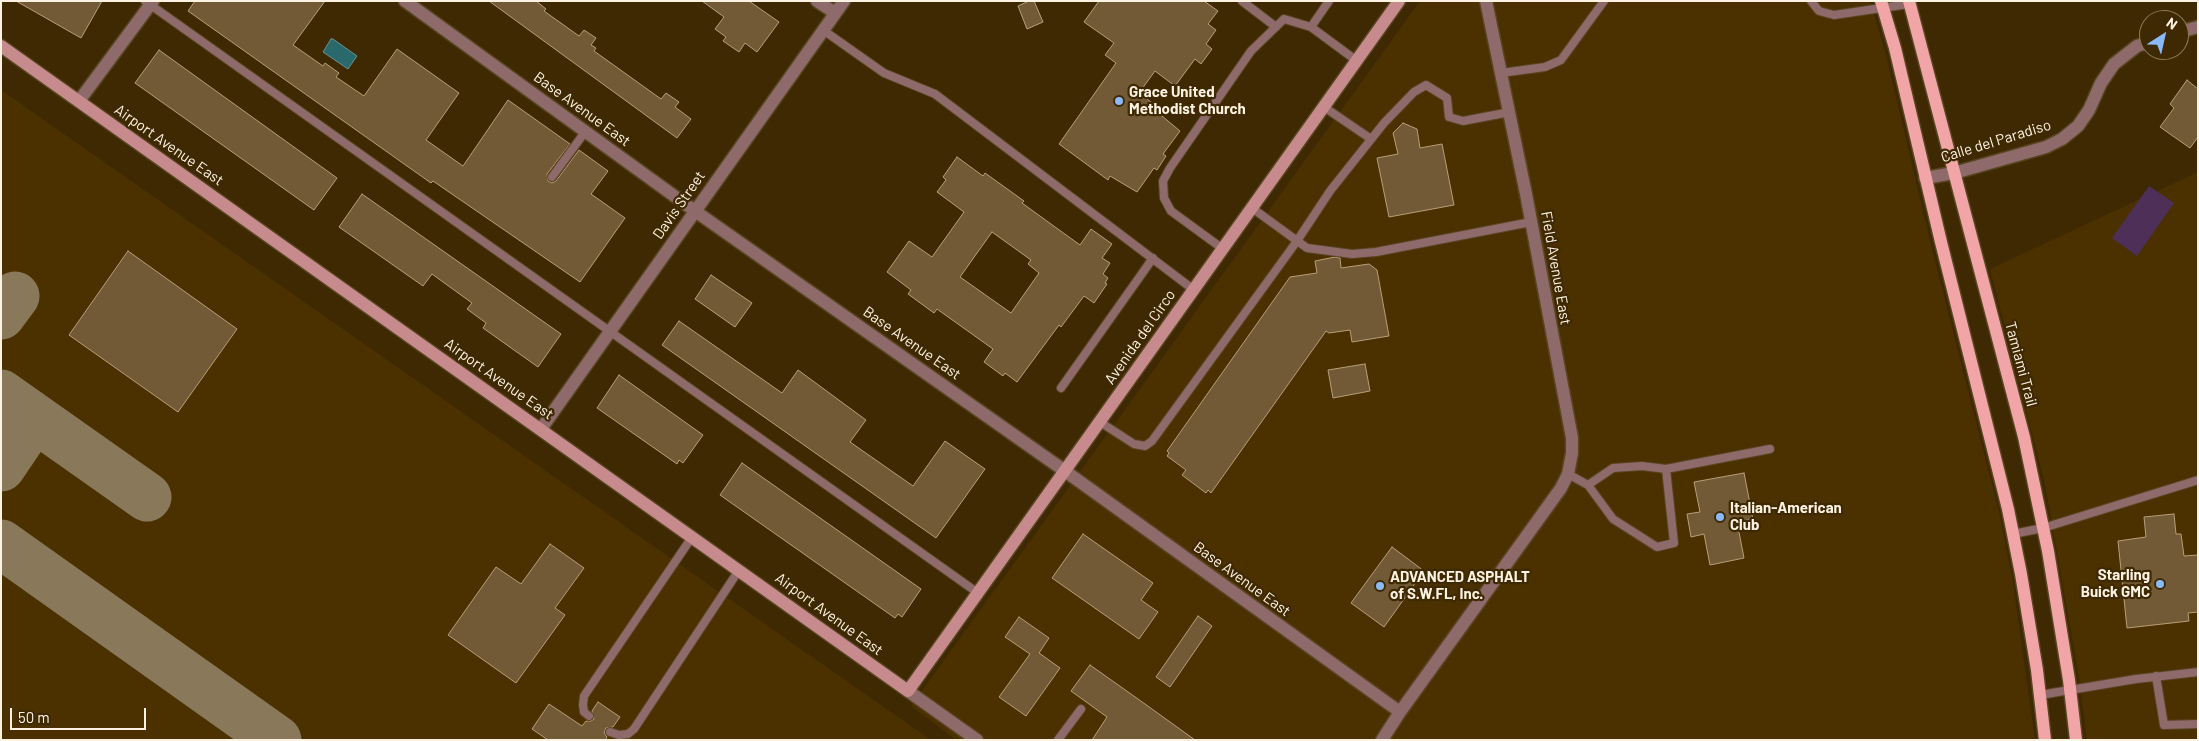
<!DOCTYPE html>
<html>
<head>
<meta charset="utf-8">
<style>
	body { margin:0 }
	#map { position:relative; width:2199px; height:741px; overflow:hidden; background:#3e2902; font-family:Barlow,sans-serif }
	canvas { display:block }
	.frame { position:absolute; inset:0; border:2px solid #fef3e3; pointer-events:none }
	.north { position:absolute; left:2139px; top:10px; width:50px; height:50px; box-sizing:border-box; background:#3e2902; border:1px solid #8b7a5c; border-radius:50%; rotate:35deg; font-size:14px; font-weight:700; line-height:20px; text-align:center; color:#fef3e3 }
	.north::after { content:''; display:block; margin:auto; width:18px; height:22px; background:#8bbafc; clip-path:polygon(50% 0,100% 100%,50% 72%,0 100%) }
	.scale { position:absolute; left:10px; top:708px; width:136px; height:22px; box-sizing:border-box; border:2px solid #fef3e3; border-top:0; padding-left:6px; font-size:15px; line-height:18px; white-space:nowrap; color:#fef3e3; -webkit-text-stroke:4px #3e2902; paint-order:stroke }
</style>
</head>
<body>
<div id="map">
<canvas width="2199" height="741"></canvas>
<div class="frame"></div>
<div class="north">N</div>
<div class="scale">50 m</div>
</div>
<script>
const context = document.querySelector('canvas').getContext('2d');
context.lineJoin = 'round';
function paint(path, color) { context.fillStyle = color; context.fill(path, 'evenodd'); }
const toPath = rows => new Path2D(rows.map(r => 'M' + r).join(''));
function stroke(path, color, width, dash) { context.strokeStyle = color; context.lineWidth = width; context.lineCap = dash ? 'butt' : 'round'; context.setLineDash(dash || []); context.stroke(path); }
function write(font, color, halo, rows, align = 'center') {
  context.font = font + ' Barlow,sans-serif'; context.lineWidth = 4.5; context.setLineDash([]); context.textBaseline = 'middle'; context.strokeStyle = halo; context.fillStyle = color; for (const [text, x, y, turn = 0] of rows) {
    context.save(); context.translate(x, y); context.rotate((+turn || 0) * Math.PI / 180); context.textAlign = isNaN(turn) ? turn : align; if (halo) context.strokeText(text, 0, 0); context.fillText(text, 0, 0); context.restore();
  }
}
paint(toPath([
	[1420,1,1870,1,1885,51,1931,245,1999,512,2012,577,2035,740,956,740,911,706],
	[1,90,931,740,1,740],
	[2198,172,2198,740,2087,740,2079,677,2045,484,1990,269]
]), '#4b3100');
paint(toPath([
	[2149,186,2174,203,2137,256,2112,238]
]), '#4d2f57');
const water = toPath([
	[331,39,333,39,357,56,348,69,323,52,331,39]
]);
paint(water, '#29696b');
stroke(water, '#69928f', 1);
stroke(toPath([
	[1,315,15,296],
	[1,394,147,497],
	[1,467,26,430,27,420,20,408],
	[1,544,277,740]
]), '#8a785a', 49);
const building = toPath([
	[16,1,102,1,81,38,16,1],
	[195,1,325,1,293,45,323,66,325,63,339,73,336,77,364,96,397,49,459,93,426,140,463,166,508,100,570,144,547,174,548,181,552,183,556,181,579,150,608,171,591,194,625,218,580,282,433,181,431,183,188,11,195,1],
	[489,1,536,1,546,9,544,11,579,36,584,30,596,38,591,45,596,48,594,51,661,99,666,93,679,102,675,107,691,119,677,138,489,1],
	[702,1,749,1,779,22,757,52,745,43,739,52,723,41,726,37,715,29,724,17,702,1],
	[1029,1,1034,1,1043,22,1027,29,1018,6,1029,1],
	[1099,1,1204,1,1218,11,1208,24,1216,30,1206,44,1212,49,1201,64,1195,59,1175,86,1155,71,1139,93,1159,108,1156,111,1180,131,1163,154,1166,156,1157,170,1154,168,1137,192,1110,176,1108,180,1059,144,1116,63,1105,55,1114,43,1084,22,1099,1],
	[159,50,337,178,314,210,135,83,159,50],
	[2187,80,2198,89,2198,137,2190,148,2160,127,2174,108,2170,104,2187,80],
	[1403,123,1417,129,1420,148,1442,144,1454,205,1389,217,1377,158,1398,154,1393,133,1403,123],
	[957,157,983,176,985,173,1024,201,1022,203,1080,245,1091,229,1112,244,1102,258,1110,263,1103,274,1108,278,1105,283,1107,284,1094,303,1084,296,1061,327,1059,325,1017,382,1005,373,1003,376,984,362,993,349,937,309,934,313,908,294,911,290,887,272,909,241,932,257,964,212,937,192,946,180,943,177,957,157],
	[992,232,1031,260,1028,264,1039,273,1011,313,960,277,992,232],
	[362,194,561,334,538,367,483,328,486,323,467,309,472,303,432,274,423,286,339,227,362,194],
	[128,251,237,329,178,412,69,335,128,251],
	[1335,257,1340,258,1341,268,1369,264,1377,270,1389,336,1352,342,1350,330,1329,333,1326,331,1211,493,1208,490,1206,493,1182,475,1186,470,1167,456,1169,453,1167,451,1290,277,1317,273,1315,261,1335,257],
	[711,275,752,303,735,327,695,299,711,275],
	[679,321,782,393,798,370,866,420,850,442,913,486,945,441,985,469,936,538,662,345,679,321],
	[1365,364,1370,391,1333,398,1328,370,1365,364],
	[619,375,703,435,683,463,679,460,677,464,597,408,619,375],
	[742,463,921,589,902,617,898,614,895,618,720,495,742,463],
	[1744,473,1753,519,1737,522,1744,558,1710,565,1704,534,1691,537,1687,514,1700,512,1694,482,1744,473],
	[2174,514,2176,534,2181,534,2184,556,2198,555,2198,612,2188,613,2189,621,2127,628,2118,541,2146,537,2144,517,2174,514],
	[1083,534,1153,583,1141,600,1158,612,1139,639,1052,578,1083,534],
	[550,544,584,568,555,608,565,615,516,683,448,635,496,567,521,584,550,544],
	[1392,547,1424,571,1384,627,1351,603,1392,547],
	[1198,616,1212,626,1170,687,1156,677,1198,616],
	[1019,617,1049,638,1039,653,1060,668,1026,716,999,697,1030,654,1005,637,1019,617],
	[1090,665,1145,704,1195,740,1092,740,1107,717,1071,691,1090,665],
	[598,702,620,717,613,727,606,728,604,733,607,737,605,740,548,740,532,729,549,704,582,726,586,721,591,721,594,719,592,711,598,702]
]);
paint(building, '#725a36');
stroke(building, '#b99f79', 1);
const lane = toPath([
	[145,1,978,593],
	[1242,1,1276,27],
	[1811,1,1819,11,1834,15,1909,4],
	[1311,27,1329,1],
	[823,30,884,73,935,94,1194,290],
	[1501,73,1545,67,1561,60,1604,1],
	[1324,107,1371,139],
	[552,177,585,132],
	[1252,208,1307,248,1352,254,1376,252,1531,222],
	[1223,249,1171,211,1164,198,1163,181,1170,168,1251,51,1284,19,1311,27,1357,61],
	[1061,388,1153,258],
	[1100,422,1134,444,1145,446,1152,441,1297,241,1330,191,1384,123,1414,92,1426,85,1447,98,1449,117,1463,121,1510,112],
	[1666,469,1770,449],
	[1568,474,1588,485,1613,519,1657,547,1674,543,1666,469,1642,466,1613,468,1588,485],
	[2013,534,2043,528,2198,480],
	[2156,676,2164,725,2198,724],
	[2040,695,2136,679,2198,672],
	[589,716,584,712,583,705,584,696,692,537],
	[610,732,619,735,628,734,634,729,739,570],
	[1058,740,1081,709]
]);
const street = toPath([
	[405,1,695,211,1065,471,1400,712],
	[817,1,835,13],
	[2179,32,2198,27],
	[79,101,153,1],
	[1925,178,1954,173,2046,147,2062,139,2078,126,2089,110,2101,83,2114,64,2137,46,2149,42],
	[541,429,844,1],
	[908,691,977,740],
	[1382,740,1400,712,1561,488,1568,474,1572,453,1572,438,1526,194,1486,1]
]);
const secondary = toPath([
	[1,46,908,691,1399,1]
]);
const primary = toPath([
	[1881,1,1895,48,1941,242,2008,509,2021,574,2037,670,2045,740],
	[1909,1,2024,437,2048,551,2069,680,2076,740]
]);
stroke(lane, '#594522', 10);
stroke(street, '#594522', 15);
stroke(secondary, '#594522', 15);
stroke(primary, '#594522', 15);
stroke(lane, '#8f6a6b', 8);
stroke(street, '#8f6a6b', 12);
stroke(secondary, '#c78b8d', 12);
stroke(primary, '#f2a5a7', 12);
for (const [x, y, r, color] of [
	[1119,101,5,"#8bbafc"],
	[1720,517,5,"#8bbafc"],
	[2160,584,5,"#8bbafc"],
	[1380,586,5,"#8bbafc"]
]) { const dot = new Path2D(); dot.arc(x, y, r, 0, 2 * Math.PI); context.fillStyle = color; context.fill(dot); stroke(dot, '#3e2902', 2); }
write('bold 15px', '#fef3e3', '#3e2902', [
	["Grace United",1129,92],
	["Methodist Church",1129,109],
	["Italian-American",1730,508],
	["Club",1730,525],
	["Starling",2150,575,"right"],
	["Buick GMC",2150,592,"right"],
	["ADVANCED ASPHALT",1390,577],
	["of S.W.FL, Inc.",1390,594]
], 'left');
write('15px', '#fef3e3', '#3e2902', [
	["Base Avenue East",582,109,36],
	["Calle del Paradiso",1996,141,-17],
	["Airport Avenue East",169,145,35],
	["Davis Street",679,205,-55],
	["Field Avenue East",1556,268,80],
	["Avenida del Circo",1140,337,-55],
	["Base Avenue East",912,343,35],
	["Tamiami Trail",2021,364,75],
	["Airport Avenue East",499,379,35],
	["Base Avenue East",1242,579,36],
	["Airport Avenue East",829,614,36]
]);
</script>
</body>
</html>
